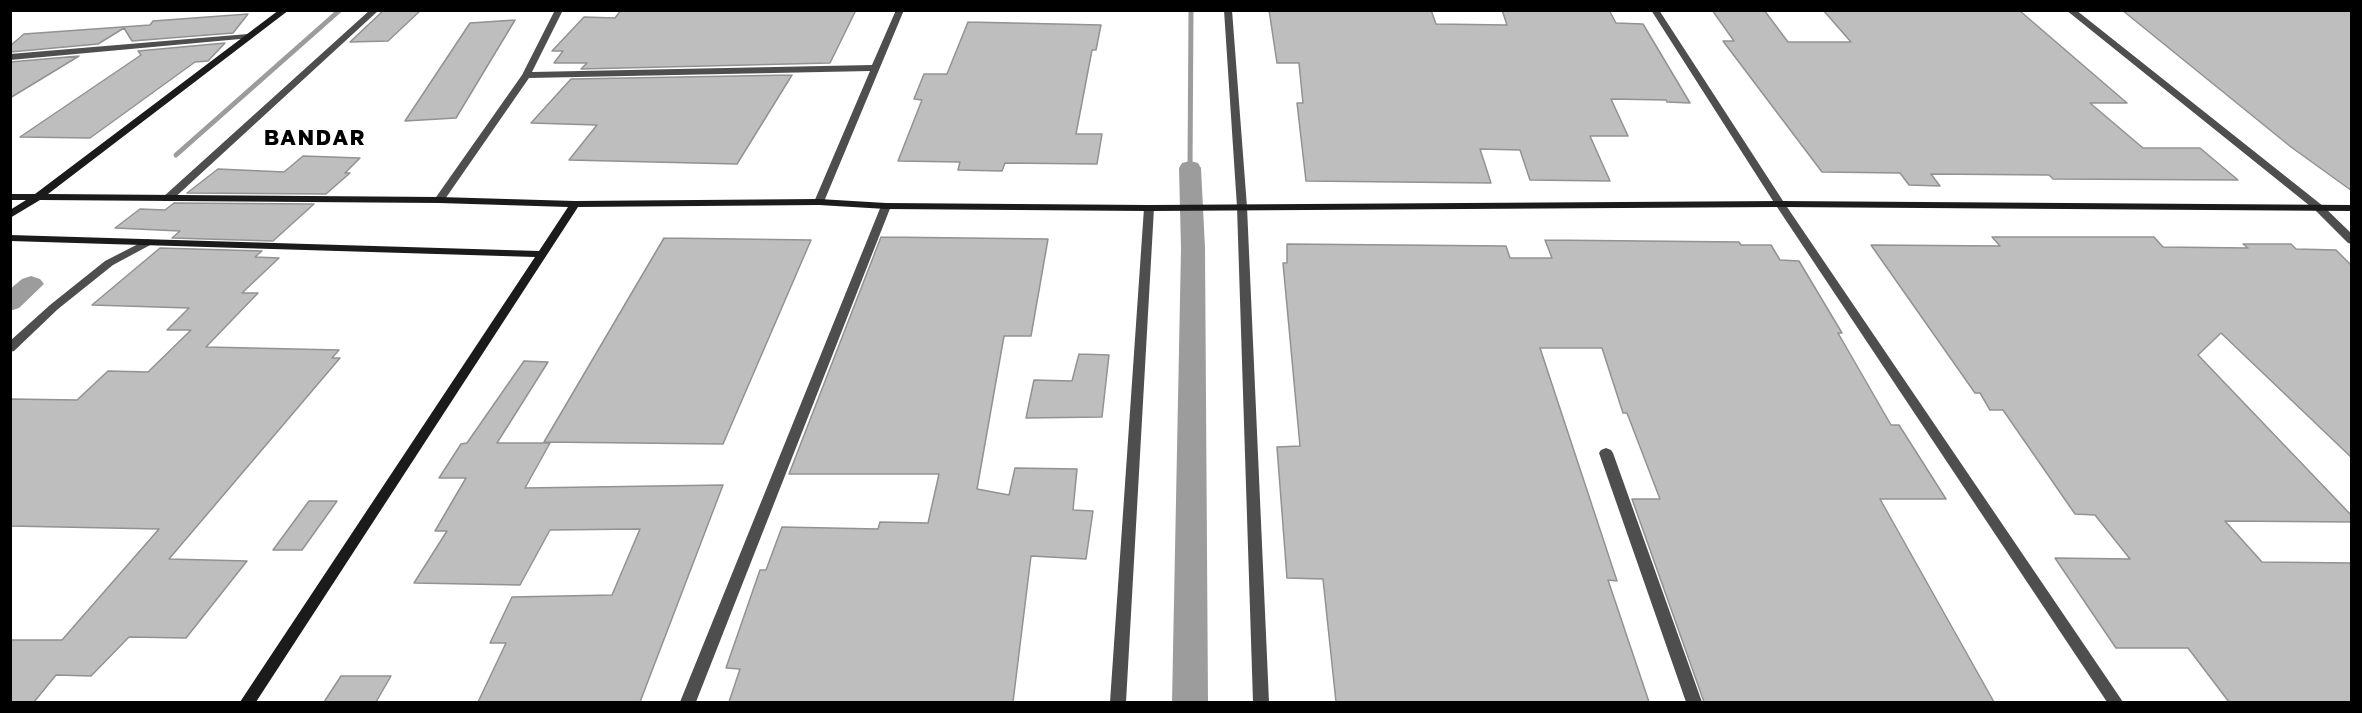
<!DOCTYPE html>
<html>
<head>
<meta charset="utf-8">
<style>
	body { margin:0 }
	#map { position:relative; width:2362px; height:713px; overflow:hidden; background:#fff; font-family:"Golos Text",sans-serif }
	canvas { display:block }
	.frame { position:absolute; inset:0; border:12px solid #000; pointer-events:none }
</style>
</head>
<body>
<div id="map">
<canvas width="2362" height="713"></canvas>
<div class="frame"></div>
</div>
<script>
const context = document.querySelector('canvas').getContext('2d');
context.lineJoin = 'round';
const toPath = rows => new Path2D(rows.map(r => 'M' + r).join(''));
function stroke(path, color, width, dash) { context.strokeStyle = color; context.lineWidth = width; context.lineCap = dash ? 'butt' : 'round'; context.setLineDash(dash || []); context.stroke(path); }
function paint(path, color) { context.fillStyle = color; context.fill(path, 'evenodd'); }
function write(font, color, halo, rows, align = 'center') {
  context.font = font + ' "Golos Text",sans-serif'; context.lineWidth = 4.5; context.setLineDash([]); context.textBaseline = 'middle'; context.strokeStyle = halo; context.fillStyle = color; for (const [text, x, y, turn = 0] of rows) {
    context.save(); context.translate(x, y); context.rotate((+turn || 0) * Math.PI / 180); context.textAlign = isNaN(turn) ? turn : align; if (halo) context.strokeText(text, 0, 0); context.fillText(text, 0, 0); context.restore();
  }
}
stroke(toPath([
	[176,155,340,10],
	[1190,168,1191,10]
]), '#9c9c9c', 5);
paint(toPath([
	[1190,161,1198,163,1201,168,1205,248,1208,702,1172,702,1181,248,1179,168,1182,163,1190,161],
	[31,276,40,279,44,284,19,308,10,311,10,289,22,279,31,276]
]), '#9c9c9c');
const building = toPath([
	[384,10,421,10,388,41,350,42,384,10],
	[621,10,856,10,830,63,581,69,587,63,554,63,563,51,552,51,584,17,615,18,621,10],
	[1269,10,1431,10,1436,24,1507,25,1502,10,1609,10,1616,23,1643,24,1690,103,1667,102,1666,100,1611,99,1628,136,1590,136,1610,181,1530,180,1520,150,1480,149,1491,183,1306,181,1297,103,1303,103,1299,63,1277,63,1269,10],
	[1712,10,1764,10,1788,42,1851,42,1823,10,2020,11,2127,103,2090,103,2143,148,2200,148,2238,180,2053,179,2049,175,1931,174,1940,186,1909,185,1900,173,1822,172,1723,41,1734,41,1712,10],
	[2122,10,2352,10,2352,191,2291,147,2122,10],
	[248,14,233,33,132,41,124,28,98,44,10,52,10,46,24,34,150,25,153,21,248,14],
	[515,20,456,118,405,121,470,23,515,20],
	[968,22,1101,25,1096,50,1092,50,1076,134,1102,134,1097,164,1005,163,1002,171,958,170,960,162,898,161,922,100,914,99,924,74,947,74,968,22],
	[225,43,208,61,195,62,90,138,20,137,141,55,138,51,225,43],
	[79,56,10,98,10,62,79,56],
	[792,75,737,164,569,160,597,125,531,123,571,79,792,75],
	[303,156,360,158,345,173,350,173,326,194,187,193,218,169,284,172,303,156],
	[174,203,314,204,273,241,172,238,180,231,115,228,140,209,165,210,174,203],
	[881,237,1048,239,1031,336,1004,336,977,489,1009,495,1015,468,1077,469,1073,510,1093,511,1086,559,1031,556,1013,702,729,702,740,669,726,668,760,570,766,570,782,527,878,529,880,522,928,523,939,474,789,474,881,237],
	[1992,237,2154,237,2163,247,2248,248,2243,244,2291,244,2296,249,2336,250,2352,266,2352,458,2221,333,2198,355,2352,516,2352,522,2225,521,2262,562,2352,563,2352,702,2229,702,2188,648,2116,648,2055,558,2130,559,2095,515,2075,514,2003,410,1990,410,1980,393,1975,393,1871,245,2000,246,1992,237],
	[664,238,811,240,723,444,544,442,664,238],
	[1545,240,1739,242,1741,245,1771,245,1780,260,1799,261,1842,333,1838,333,1891,425,1899,425,1946,499,1880,499,1994,702,1704,702,1632,499,1660,499,1627,413,1623,413,1602,348,1540,348,1617,581,1608,580,1649,702,1336,702,1323,579,1287,578,1277,447,1300,446,1283,263,1287,263,1287,244,1506,246,1510,258,1552,258,1545,240],
	[160,248,262,251,255,257,279,258,242,293,258,293,206,347,339,350,332,358,340,358,169,559,247,561,186,638,129,637,91,676,56,675,34,702,10,702,10,640,62,640,159,529,10,526,10,399,77,400,108,371,148,372,191,330,167,330,189,308,92,305,160,248],
	[1079,354,1109,355,1102,417,1026,418,1034,380,1072,381,1079,354],
	[524,361,548,362,497,443,550,443,525,488,723,485,640,702,478,702,506,643,490,643,512,597,612,595,640,529,550,530,520,585,414,583,447,531,435,531,466,478,439,478,461,444,467,443,524,361],
	[309,501,337,501,302,550,273,550,309,501],
	[341,676,391,676,376,702,324,702,341,676]
]);
paint(building, '#bebebe');
stroke(building, '#929292', 1.5);
paint(toPath([
	[370,10,379,10,171,201,163,201,163,197,370,10],
	[555,10,563,10,532,72,872,65,896,10,904,10,823,204,815,204,814,202,870,71,529,78,443,202,435,202,434,200,522,75,555,10],
	[1224,10,1232,10,1247,207,1269,702,1253,702,1237,207,1224,10],
	[1651,10,1659,10,1785,204,2123,702,2107,702,1775,204,1651,10],
	[2066,10,2076,10,2323,206,2352,234,2352,244,2348,243,2315,210,2066,10],
	[886,203,891,206,696,702,680,702,881,206,886,203],
	[1149,205,1154,208,1126,702,1110,702,1144,208,1149,205],
	[148,239,153,242,152,244,113,265,58,309,14,351,10,352,10,341,50,305,105,261,148,239],
	[1606,448,1611,450,1613,453,1702,702,1686,702,1599,453,1601,450,1606,448]
]), '#4e4e4e');
paint(toPath([
	[248,34,251,34,251,38,10,60,10,54,248,34]
]), '#4e4e4e');
paint(toPath([
	[279,10,289,10,48,194,439,197,575,201,819,199,886,203,1149,205,1780,201,2352,205,2352,211,1780,207,1149,211,886,209,819,205,578,207,256,702,240,702,535,257,10,241,10,235,539,251,568,207,439,203,40,200,10,218,10,210,26,200,10,200,10,194,35,194,279,10]
]), '#1b1b1b');
context.letterSpacing = '1.5px';
write('bold 22px', '#000', '#fff', [
	["BANDAR",315,138]
]);
context.letterSpacing = '0px';
</script>
</body>
</html>
